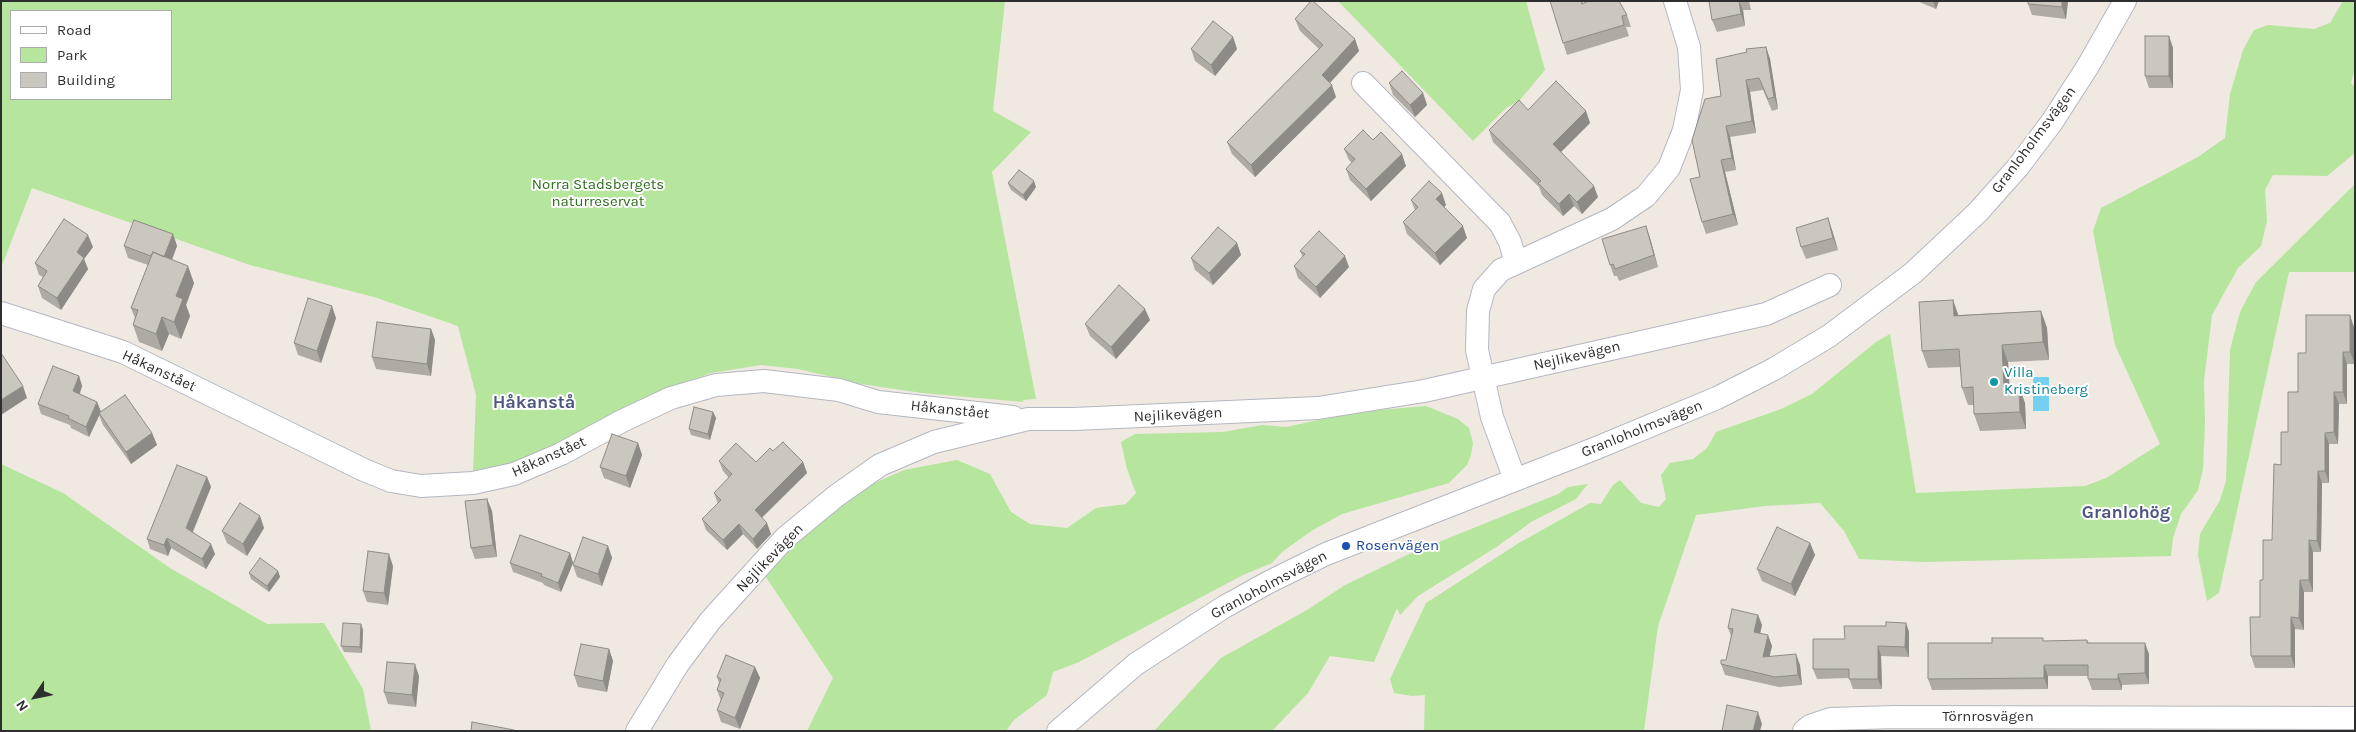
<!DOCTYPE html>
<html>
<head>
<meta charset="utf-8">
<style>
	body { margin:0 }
	#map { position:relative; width:2356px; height:732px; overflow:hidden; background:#efe9e1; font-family:Karla,sans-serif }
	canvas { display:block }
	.frame { position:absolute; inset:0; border:2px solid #2e2e2e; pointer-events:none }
	.legend { position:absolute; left:10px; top:10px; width:162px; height:90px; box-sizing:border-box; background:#fff; border:1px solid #ababab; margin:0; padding:6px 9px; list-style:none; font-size:15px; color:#2e2e2e }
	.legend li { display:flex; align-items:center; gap:10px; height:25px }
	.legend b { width:25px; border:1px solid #ababab }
	.north { position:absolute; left:10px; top:672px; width:50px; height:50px; -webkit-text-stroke:4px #fff; paint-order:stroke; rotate:236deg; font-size:14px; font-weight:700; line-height:20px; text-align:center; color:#2e2e2e }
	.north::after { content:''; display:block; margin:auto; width:18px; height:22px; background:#2e2e2e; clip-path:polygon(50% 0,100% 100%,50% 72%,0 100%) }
</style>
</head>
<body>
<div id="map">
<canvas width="2356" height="732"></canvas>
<div class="frame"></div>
<ul class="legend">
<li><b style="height:6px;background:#fff"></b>Road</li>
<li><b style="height:14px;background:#b6e59e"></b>Park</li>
<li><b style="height:14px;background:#cbc7bf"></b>Building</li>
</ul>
<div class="north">N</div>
</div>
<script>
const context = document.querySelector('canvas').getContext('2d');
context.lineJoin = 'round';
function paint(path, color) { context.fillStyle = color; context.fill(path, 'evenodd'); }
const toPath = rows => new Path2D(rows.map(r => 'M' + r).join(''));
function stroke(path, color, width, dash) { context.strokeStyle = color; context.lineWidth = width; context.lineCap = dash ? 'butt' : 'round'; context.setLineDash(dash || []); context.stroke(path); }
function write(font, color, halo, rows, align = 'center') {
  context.font = font + ' Karla,sans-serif'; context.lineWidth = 4; context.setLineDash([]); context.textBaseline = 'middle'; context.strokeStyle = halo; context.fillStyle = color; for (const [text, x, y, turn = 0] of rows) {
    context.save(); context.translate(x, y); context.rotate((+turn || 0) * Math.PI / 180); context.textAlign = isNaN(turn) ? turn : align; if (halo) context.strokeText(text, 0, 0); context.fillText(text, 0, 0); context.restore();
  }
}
paint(toPath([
	[1,1,1005,1,993,111,1031,132,992,172,1036,399,1023,400,1023,402,922,393,861,384,798,369,761,365,711,373,666,389,547,454,473,473,476,395,458,326,374,297,250,265,32,188,1,268],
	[11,11,171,11,171,99,11,99],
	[1338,1,1526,1,1545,70,1519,101,1506,108,1473,141],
	[2343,1,2355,1,2355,69,2351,83,2355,87,2355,153,2327,176,2273,175,2265,190,2267,221,2261,246,2238,268,2212,315,2204,381,2205,422,2203,469,2198,490,2181,514,2173,538,2171,556,1924,562,1859,559,1844,531,1820,503,1765,506,1696,515,1658,626,1644,731,1424,731,1425,695,1412,696,1394,693,1390,679,1426,603,1519,543,1590,503,1601,504,1613,485,1620,480,1641,503,1659,507,1666,499,1661,475,1670,463,1693,459,1707,448,1716,432,1781,409,1812,394,1876,342,1890,334,1916,493,2085,486,2106,478,2160,444,2115,345,2093,231,2101,208,2198,157,2225,138,2230,94,2243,50,2254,30,2268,25,2314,29,2330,23],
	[2355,184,2355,272,2289,272,2219,593,2207,601,2198,555,2200,534,2220,500,2226,481,2230,350,2240,312,2256,282],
	[1426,406,1458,419,1469,428,1473,443,1471,455,1467,465,1449,483,1342,514,1313,530,1282,552,1272,563,1243,575,1079,662,1053,672,1047,695,1014,720,1006,731,807,731,833,678,764,574,811,524,870,485,904,470,957,460,990,474,1011,512,1030,524,1067,528,1096,508,1126,504,1136,493,1127,469,1121,442,1135,434,1223,432,1262,425,1286,427,1356,412],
	[1,464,63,493,170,568,267,624,324,623,363,689,371,731,1,731],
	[1588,484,1576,499,1531,522,1498,546,1418,596,1400,615,1397,608,1374,662,1330,656,1308,693,1272,731,1154,731,1221,658,1307,610,1345,585,1409,554,1558,494,1568,487]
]), '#b6e59e');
paint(toPath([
	[2033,377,2049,377,2049,411,2033,411]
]), '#75cff0');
const minor = toPath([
	[1363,83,1500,223,1510,242,1516,263],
	[1,313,123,352,364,470,391,481,421,486,473,483,514,474,561,454,622,421,671,398,716,385,764,381,839,390,878,402,1013,417],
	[1515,480,1492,417,1477,350,1478,311,1484,289,1501,270,1612,219,1646,196,1669,168,1684,130,1692,90,1689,47,1675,1],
	[637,731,678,664,710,621,785,538,836,496,880,465,934,442,1028,419,1074,419,1318,408,1424,391,1766,314,1830,285],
	[1058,731,1136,664,1224,607,1269,582,1326,554,1594,449,1717,398,1774,369,1829,336,1913,273,1978,212,2018,167,2052,122,2088,66,2125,1],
	[1804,731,1810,726,1831,719,1895,717,2355,718]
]);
stroke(minor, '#b4b7c1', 24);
stroke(minor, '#fff', 22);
paint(toPath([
	[1550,1,1582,1,1583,3,1627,15,1631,27,1626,27,1629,36,1567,55],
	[1709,1,1749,1,1751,10,1743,10,1745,26,1717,32,1712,20],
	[1917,1,1939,1,1936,9],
	[2068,1,2066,19,2032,15,2028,4],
	[1295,19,1355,39,1359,51,1330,83,1336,97,1255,177,1232,154,1227,142,1319,49,1300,31],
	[2169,36,2173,48,2173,88,2149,88,2145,76],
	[1233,37,1237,49,1215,76,1195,61,1191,49],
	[1766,47,1770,59,1778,109,1772,111,1763,90,1750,92,1756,133,1730,137,1736,170,1725,172,1738,225,1706,234,1702,222,1721,96,1747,53],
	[1389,83,1423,93,1427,105,1415,117,1393,95],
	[1528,110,1586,111,1590,123,1561,152,1598,197,1582,214,1574,206,1563,216,1542,195,1539,187,1493,142,1489,130],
	[1373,140,1406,166,1371,201,1350,180,1346,169,1352,163,1349,160,1344,149],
	[1008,184,1036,187,1026,201,1011,190],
	[1411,200,1446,205,1444,207,1467,238,1440,265,1407,234,1403,222,1415,210],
	[1828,218,1832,230,1838,250,1806,259,1801,247],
	[1646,226,1650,238,1658,267,1619,281,1617,276,1614,276,1610,265],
	[173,234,177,246,172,260,194,283,186,305,190,316,181,339,169,334,162,351,139,342,133,325,135,318,131,308,148,265,128,258,124,246],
	[1237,243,1241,255,1213,285,1195,270,1191,258],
	[93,247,84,259,88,269,61,310,42,298,38,286,43,277,39,275,35,263],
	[1300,251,1349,267,1320,298,1298,278,1294,266,1303,257],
	[1953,300,1958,315,2041,311,2047,328,2049,360,2008,362,2010,387,2025,403,2026,429,1980,431,1974,414,1974,405,1968,405,1962,388,1960,367,1928,368,1922,351],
	[336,318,321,363,298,355,294,343],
	[1150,320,1116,359,1090,336,1085,324],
	[2354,327,2355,364,2347,364,2347,404,2339,404,2338,444,2329,444,2329,483,2322,483,2321,552,2313,552,2313,592,2304,592,2304,630,2295,629,2295,668,2255,668,2251,656,2260,617,2263,580,2272,540,2281,465,2306,353],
	[431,329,435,340,431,376,376,369,372,357],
	[79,376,82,386,80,394,97,402,101,412,152,433,157,445,131,464,103,425,99,415,89,437,71,428,70,425,41,414,38,404],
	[713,412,716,418,710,440,691,435,689,429],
	[638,443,642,455,630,488,604,478,600,467],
	[773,451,803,462,807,473,762,518,771,534,757,549,743,534,727,550,706,530,702,519,718,504,714,493,729,478,723,471,719,461,756,462],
	[207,477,211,487,193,532,215,554,206,569,171,548,168,556,150,549,147,539],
	[487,499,492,511,497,557,475,559,471,548],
	[260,516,264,528,247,556,227,543,222,531],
	[1810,543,1815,555,1795,596,1762,581,1757,569],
	[608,546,612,558,602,586,577,577,573,565],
	[570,553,573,563,561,592,544,585,543,583,513,572,510,563],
	[393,566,388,605,367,602,363,591],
	[278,571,280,577,269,592,251,579,249,573],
	[1758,615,1762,625,1760,633,1772,646,1769,656,1800,665,1802,685,1779,687,1725,675,1721,664,1726,660,1731,636,1728,628],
	[1906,623,1909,632,1909,657,1881,656,1882,689,1853,689,1849,678,1817,679,1813,669,1886,626],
	[361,624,363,630,362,653,344,652,341,646],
	[2087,640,2089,643,2149,654,2149,684,2122,685,2122,690,2092,690,2088,679,2088,676,2048,676,2048,689,1932,690,1928,679,1992,643],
	[609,649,613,661,607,692,578,687,574,675],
	[755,667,760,678,740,729,721,722,717,710,721,701,717,690,719,683,717,677],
	[419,676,416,707,388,704,384,692]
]), '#afaba4');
paint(toPath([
	[1739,1,1743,10,1745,26,1741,14],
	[1933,1,1939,1,1936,9],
	[2062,1,2068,1,2066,19,2062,7],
	[2169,36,2173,48,2173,88,2169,76],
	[1233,37,1237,49,1215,76,1211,65],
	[1355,39,1359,51,1326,87,1322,75],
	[1766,47,1770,59,1778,109,1774,97],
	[1746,80,1750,92,1756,133,1752,121],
	[1332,85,1336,97,1255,177,1251,165],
	[1423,93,1427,105,1415,117,1410,105],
	[1586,111,1590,123,1557,156,1553,144],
	[1726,126,1730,137,1736,170,1732,158],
	[1402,154,1406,166,1371,201,1366,189],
	[1721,160,1725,172,1738,225,1733,214],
	[1034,181,1036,187,1026,201,1023,195],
	[1594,186,1598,197,1582,214,1577,202],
	[1442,193,1446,205,1440,211,1436,199],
	[1569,194,1574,206,1563,216,1559,204],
	[1828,218,1832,230,1838,250,1833,238],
	[1463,226,1467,238,1440,265,1435,253],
	[1646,226,1650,238,1658,267,1654,255],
	[173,234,177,246,167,272,163,260],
	[88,235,93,247,84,259,88,269,61,310,57,298,77,252],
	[1237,243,1241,255,1213,285,1209,273],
	[1345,256,1349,267,1320,298,1316,287],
	[188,266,194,283,186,305,190,316,181,339,174,322,176,296],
	[1953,300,1959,317,1954,316],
	[332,306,336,318,321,363,317,351],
	[1145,309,1150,320,1116,359,1111,347],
	[2041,311,2047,328,2049,360,2043,342],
	[2350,315,2354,327,2355,364,2350,352],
	[162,317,169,334,162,351,156,334],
	[431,329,435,340,431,376,427,364],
	[2002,345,2008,362,2010,404,2004,387],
	[2343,352,2347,364,2347,404,2343,392],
	[79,376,82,386,77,401,73,391],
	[23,386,27,398,1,415,1,400],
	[2019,386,2025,403,2026,429,2020,412],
	[2334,392,2339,404,2338,444,2334,432],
	[97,402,101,412,89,437,86,427],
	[713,412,716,418,710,440,708,434],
	[152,433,157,445,131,464,126,452],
	[2325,433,2329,444,2329,483,2325,471],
	[638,443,642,455,630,488,626,476],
	[803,462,807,473,758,521,755,510],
	[2318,471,2322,483,2321,552,2317,541],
	[207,477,211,487,190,538,186,528],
	[487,499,492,511,497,557,493,545],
	[260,516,264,528,247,556,243,544],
	[767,523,771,534,757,549,753,539],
	[739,524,743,534,727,550,723,540],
	[167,538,171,548,168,556,164,545],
	[2309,540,2313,552,2313,592,2309,580],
	[1810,543,1815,555,1795,596,1791,584],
	[211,544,215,554,206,569,202,559],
	[608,546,612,558,602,586,598,574],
	[570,553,573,563,561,592,558,583],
	[389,554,393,566,388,605,384,593],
	[278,571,280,577,269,592,267,586],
	[2300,580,2304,592,2304,630,2299,618],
	[1758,615,1762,625,1758,643,1754,632],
	[2291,617,2295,629,2295,668,2291,656],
	[1906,623,1909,632,1909,657,1905,647],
	[361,624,363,630,362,653,360,647],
	[1768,635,1772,646,1767,668,1763,657],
	[2145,643,2149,654,2149,684,2145,673],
	[1878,646,1881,656,1882,689,1878,679],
	[609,649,613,661,607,692,603,681],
	[1796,654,1800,665,1802,685,1798,675],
	[415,664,419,676,416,707,412,695],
	[2044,665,2048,676,2048,689,2044,678],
	[755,667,760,678,740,729,735,718],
	[2118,674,2122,685,2122,690,2118,679],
	[1758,712,1762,724,1760,731,1753,731]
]), '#8e8b86');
const building = toPath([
	[1311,1,1313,1,1355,39,1322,75,1332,85,1251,165,1227,142,1323,45,1295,19,1311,1],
	[1550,1,1581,1,1582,4,1589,1,1619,1,1627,15,1622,16,1624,25,1563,43,1550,1],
	[1709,1,1739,1,1741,14,1712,20,1709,1],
	[2028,1,2062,1,2062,7,2028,4,2028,1],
	[1213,21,1233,37,1211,65,1191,49,1213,21],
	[2145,36,2169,36,2169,76,2145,76,2145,36],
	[1766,47,1774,97,1768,99,1759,78,1746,80,1752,121,1726,126,1732,158,1721,160,1733,214,1702,222,1690,179,1700,177,1692,140,1705,99,1721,96,1716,59,1747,52,1746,49,1766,47],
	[1402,71,1423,93,1410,105,1389,83,1402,71],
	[1556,81,1586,111,1553,144,1594,186,1577,202,1569,194,1559,204,1538,183,1541,181,1489,130,1519,100,1528,110,1556,81],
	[1363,130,1373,140,1381,132,1402,154,1366,189,1346,169,1355,159,1344,149,1363,130],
	[1019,170,1034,181,1023,195,1008,183,1019,170],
	[1429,181,1442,193,1436,199,1463,226,1435,253,1403,222,1418,207,1411,200,1429,181],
	[1828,218,1833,238,1801,247,1796,228,1828,218],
	[64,219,88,235,77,252,84,258,57,298,38,286,47,271,35,263,64,219],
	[134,220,173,234,164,257,153,252,151,256,124,246,134,220],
	[1646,226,1654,255,1615,269,1613,264,1610,265,1602,239,1646,226],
	[1218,227,1237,243,1209,273,1191,258,1218,227],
	[1319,231,1345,256,1316,287,1294,266,1305,254,1300,251,1319,231],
	[153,252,188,266,176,296,183,299,174,322,162,317,156,334,133,325,138,310,131,308,153,252],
	[1119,285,1145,309,1111,347,1085,324,1119,285],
	[308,298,332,306,317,351,294,343,308,298],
	[1953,300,1954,316,2041,311,2043,342,2002,345,2004,387,2019,386,2020,412,1974,414,1973,387,1962,388,1959,349,1922,351,1919,302,1953,300],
	[2306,315,2350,315,2350,352,2343,352,2343,392,2334,392,2334,432,2325,433,2325,471,2318,471,2317,541,2309,540,2309,580,2300,580,2299,618,2291,617,2291,656,2251,656,2250,617,2260,617,2260,580,2263,580,2263,540,2272,540,2274,464,2281,465,2281,432,2288,432,2288,392,2298,392,2298,353,2306,353,2306,315],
	[377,322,431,329,427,364,372,357,377,322],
	[1,353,23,386,1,400,1,353],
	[53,366,79,376,73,391,97,402,86,427,68,418,69,416,38,404,53,366],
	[125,395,152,433,126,452,99,413,125,395],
	[694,407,713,412,708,434,689,429,694,407],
	[612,434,638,443,626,476,600,467,612,434],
	[783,442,803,462,755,510,767,523,753,539,739,524,723,540,702,519,721,500,714,493,732,474,719,461,736,443,756,462,770,448,773,451,783,442],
	[177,465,207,477,186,528,211,544,202,559,167,538,164,545,147,539,177,465],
	[487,499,493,545,471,548,465,501,487,499],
	[240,503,260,516,243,544,222,531,240,503],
	[1777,527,1810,543,1791,584,1757,569,1777,527],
	[520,535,570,553,558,583,541,576,542,574,510,563,520,535],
	[583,537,608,546,598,574,573,565,583,537],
	[368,551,389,554,384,593,363,591,368,551],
	[260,558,278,571,267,586,249,573,260,558],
	[1732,609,1758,615,1754,632,1768,635,1763,657,1796,654,1798,675,1775,677,1721,664,1721,660,1726,660,1733,629,1728,628,1732,609],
	[1886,622,1906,623,1905,647,1878,646,1878,679,1849,679,1849,669,1813,669,1813,639,1845,639,1844,626,1886,626,1886,622],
	[343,623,361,624,360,647,341,646,343,623],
	[1992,638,2043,638,2043,641,2087,640,2087,643,2145,643,2145,673,2118,674,2118,679,2088,679,2088,665,2044,665,2044,678,1928,679,1928,643,1992,643,1992,638],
	[581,644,609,649,603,681,574,675,581,644],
	[726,655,755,667,735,718,717,710,724,693,717,690,721,679,717,677,726,655],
	[387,662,415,664,412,695,384,692,387,662],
	[1727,705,1758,712,1753,731,1722,731,1727,705],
	[472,722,514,730,514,731,471,731,472,722]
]);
paint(building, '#cbc7bf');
stroke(building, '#8e8b86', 1);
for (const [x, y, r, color] of [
	[1994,382,5,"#0f9aa8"],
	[1346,546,5,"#1a4fb4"]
]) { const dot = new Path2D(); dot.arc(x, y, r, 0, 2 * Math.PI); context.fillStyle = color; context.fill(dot); stroke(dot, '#fff', 2); }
write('15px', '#2e2e2e', '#fff', [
	["Granloholmsvägen",2034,140,-53],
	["Nejlikevägen",1577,356,-13],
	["Håkanstået",159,371,25],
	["Håkanstået",950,410,6],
	["Nejlikevägen",1178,415,-3],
	["Granloholmsvägen",1642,429,-22],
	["Håkanstået",549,457,-24],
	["Nejlikevägen",770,558,-46],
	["Granloholmsvägen",1269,585,-28],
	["Törnrosvägen",1988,717]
]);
write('15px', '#2c6e1b', '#fff', [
	["Norra Stadsbergets",598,185],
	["naturreservat",598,202]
]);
write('15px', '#0d838f', '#fff', [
	["Villa",2004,373],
	["Kristineberg",2004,390]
], 'left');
write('15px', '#164399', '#fff', [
	["Rosenvägen",1356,546]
], 'left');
write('bold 18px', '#4d5680', '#fff', [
	["Håkanstå",534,403],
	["Granlohög",2126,513]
]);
</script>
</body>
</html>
